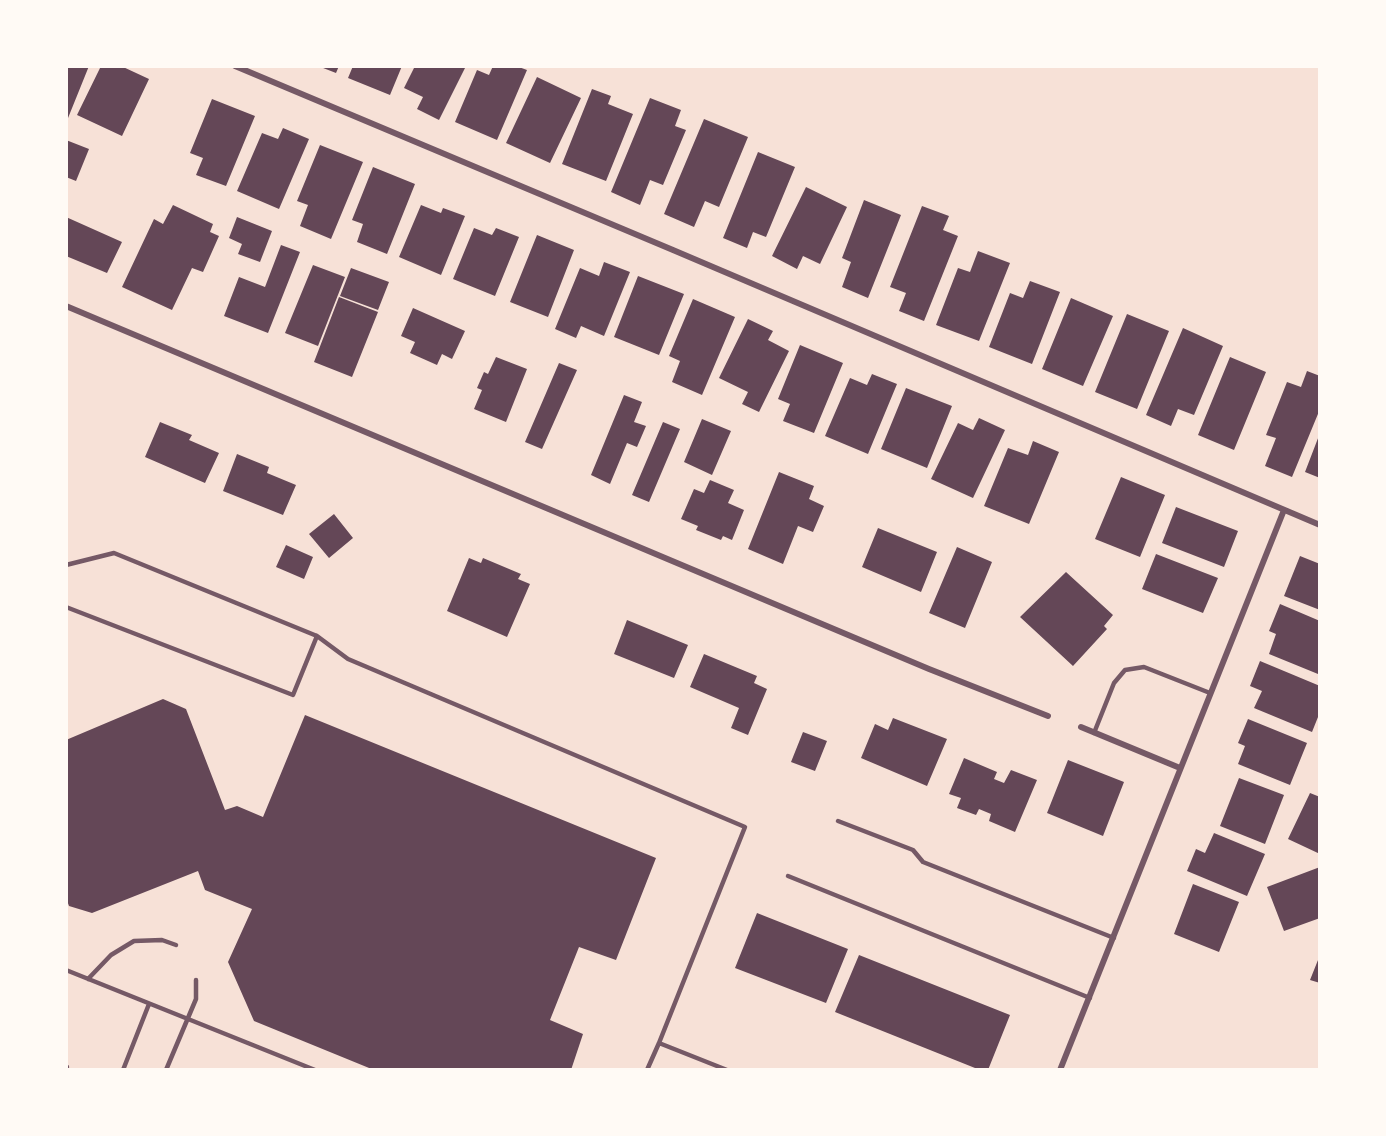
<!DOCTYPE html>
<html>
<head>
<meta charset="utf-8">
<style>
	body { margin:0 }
	#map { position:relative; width:1386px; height:1136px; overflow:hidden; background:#f7e1d7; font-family:Figtree,sans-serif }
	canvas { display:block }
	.frame { position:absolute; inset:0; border:68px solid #fffaf5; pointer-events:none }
</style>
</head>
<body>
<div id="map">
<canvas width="1386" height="1136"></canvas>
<div class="frame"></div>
</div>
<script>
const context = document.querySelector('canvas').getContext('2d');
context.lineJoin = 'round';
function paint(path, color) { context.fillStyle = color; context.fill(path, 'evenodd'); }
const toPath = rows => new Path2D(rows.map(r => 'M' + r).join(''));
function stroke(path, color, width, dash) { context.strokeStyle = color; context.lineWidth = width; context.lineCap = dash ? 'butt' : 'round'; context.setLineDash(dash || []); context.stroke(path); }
paint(toPath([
	[66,66,89,66,66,123],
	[101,66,121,66,149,79,122,136,77,115],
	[318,66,339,66,336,73],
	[353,66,402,66,390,95,348,78],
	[415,66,466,66,439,120,417,109,423,97,404,88],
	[493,66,516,66,527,70,497,140,455,122,477,70,489,75],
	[537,77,581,98,550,163,506,143],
	[592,89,611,96,608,104,633,114,606,181,562,164],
	[650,98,681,110,675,126,686,130,663,185,650,180,640,205,611,192],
	[212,99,255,116,226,186,196,175,203,158,190,153],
	[704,119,748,137,719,207,705,201,694,227,664,214],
	[283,128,309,139,279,209,237,191,262,133,278,139],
	[66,140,89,149,76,181,66,177],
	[320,145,363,162,331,239,300,226,308,205,297,201],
	[758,152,795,167,766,237,753,232,747,248,723,238],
	[373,167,415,184,387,254,357,242,363,224,352,220],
	[806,187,847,207,820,264,803,256,797,269,772,256],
	[864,200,901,215,868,298,842,287,851,262,842,258],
	[173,205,213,224,210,232,219,236,203,272,192,268,172,310,122,287,154,219,163,224],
	[421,205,441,213,443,208,465,216,441,275,399,257],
	[922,206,949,216,943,230,958,236,924,321,899,311,906,293,890,287],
	[66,217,122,242,107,273,66,256],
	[237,217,272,231,260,262,238,254,242,244,229,238],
	[474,228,492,235,496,228,519,237,495,296,453,279],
	[537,235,574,250,548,317,510,302],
	[281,245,300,252,268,333,224,316,239,277,265,287],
	[978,251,1010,263,979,341,936,325,958,268,970,272],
	[604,262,630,272,604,336,581,326,576,338,555,329,580,268,599,276],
	[313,265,345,277,318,346,285,333],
	[351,268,389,282,378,310,340,296],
	[638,276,684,294,659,355,614,337],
	[1030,281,1060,292,1032,364,989,347,1010,293,1023,298],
	[339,297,378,312,352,377,314,362],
	[1071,298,1113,316,1083,386,1042,369],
	[693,299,735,317,702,395,672,382,680,361,669,356],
	[413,308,465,331,452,359,442,354,437,365,410,353,415,342,401,336],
	[1127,314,1169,331,1137,409,1095,392],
	[748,319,773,331,768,340,789,351,759,412,742,404,748,392,719,378],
	[1183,328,1223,346,1194,415,1178,409,1171,426,1146,415],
	[800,345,843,363,814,433,783,421,790,404,778,399],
	[496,357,527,369,506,422,474,409,482,390,477,388,484,372,488,374],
	[1230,357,1266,372,1234,450,1198,435],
	[559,363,577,370,542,449,525,442],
	[1307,371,1320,376,1320,409,1292,477,1265,466,1276,438,1266,435,1287,382,1301,387],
	[872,374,897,384,868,454,825,436,850,378,867,385],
	[906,388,952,406,927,468,881,449],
	[624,395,642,402,634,422,646,426,637,447,627,443,610,484,591,475],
	[979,418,1005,430,973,498,931,479,958,423,973,430],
	[702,419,731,431,712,475,684,462],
	[160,422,192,435,189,440,219,453,205,483,145,457],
	[663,422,680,429,649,502,632,495],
	[1320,433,1320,478,1305,472],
	[1033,441,1059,452,1029,524,984,506,1008,448,1028,455],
	[237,454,269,467,267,473,296,485,283,515,223,491],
	[779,472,814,486,809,499,824,506,813,532,798,526,783,564,748,549],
	[1121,477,1165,495,1140,557,1095,539],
	[710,480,734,490,728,503,744,510,732,540,723,536,721,540,696,530,698,526,681,519,694,489,704,493],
	[1176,507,1238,531,1224,567,1162,543],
	[334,514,353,538,329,558,309,534],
	[878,528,937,552,921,592,862,567],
	[286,545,313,557,304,579,276,567],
	[957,547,992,562,965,628,929,613],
	[1156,554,1218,578,1203,613,1142,589],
	[1300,556,1320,564,1320,610,1284,596],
	[469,558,481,563,483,558,521,574,518,579,530,584,507,637,447,611],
	[1066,572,1113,615,1104,626,1107,629,1073,666,1020,617],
	[1280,604,1320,621,1320,669,1318,674,1269,654,1276,634,1269,631],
	[627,620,688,645,674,678,614,654],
	[704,654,757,676,754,683,767,689,748,735,731,728,739,708,690,687],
	[1260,661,1320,686,1320,712,1312,732,1254,708,1262,691,1250,686],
	[163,699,186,709,225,810,237,806,263,817,305,715,656,858,616,960,579,947,550,1020,583,1034,571,1070,374,1070,254,1021,228,962,252,909,205,890,198,871,92,913,69,906,66,898,66,740],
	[893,718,947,739,927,786,861,758,875,724,888,730],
	[1248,719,1307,743,1290,785,1238,764,1245,746,1238,743],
	[803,732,827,741,815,771,791,762],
	[964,758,997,772,994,779,1004,783,1011,770,1037,780,1015,832,989,821,991,814,979,809,976,815,957,808,961,798,949,794],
	[1068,760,1124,782,1103,836,1047,813],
	[1239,778,1284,795,1265,844,1220,826],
	[1310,793,1320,797,1320,854,1288,839],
	[1214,833,1265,854,1247,896,1187,871,1196,849,1205,853],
	[1320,867,1320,918,1284,931,1267,887],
	[1193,884,1239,902,1219,952,1174,934],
	[757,913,848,949,826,1003,735,968],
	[859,955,1010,1015,988,1070,980,1070,835,1012],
	[1320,955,1320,983,1310,980]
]), '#644757');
stroke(toPath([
	[66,565,114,553,317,636,293,695,66,607],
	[317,636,348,659,745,827,659,1043],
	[1094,733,1114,683,1125,670,1144,667,1210,693],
	[838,821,913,850,923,862,1114,938],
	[788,876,1090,998],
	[66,970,315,1070],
	[88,979,111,955,134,941,162,940,176,945],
	[66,1067,67,1067],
	[123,1070,149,1004],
	[166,1070,196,999,196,980],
	[647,1070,659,1043,727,1070]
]), '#755966', 4.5);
stroke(toPath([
	[235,66,673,250,1320,525],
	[66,306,929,669,1048,716],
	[1081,727,1180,768],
	[1060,1070,1284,510]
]), '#755966', 6);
</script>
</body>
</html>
